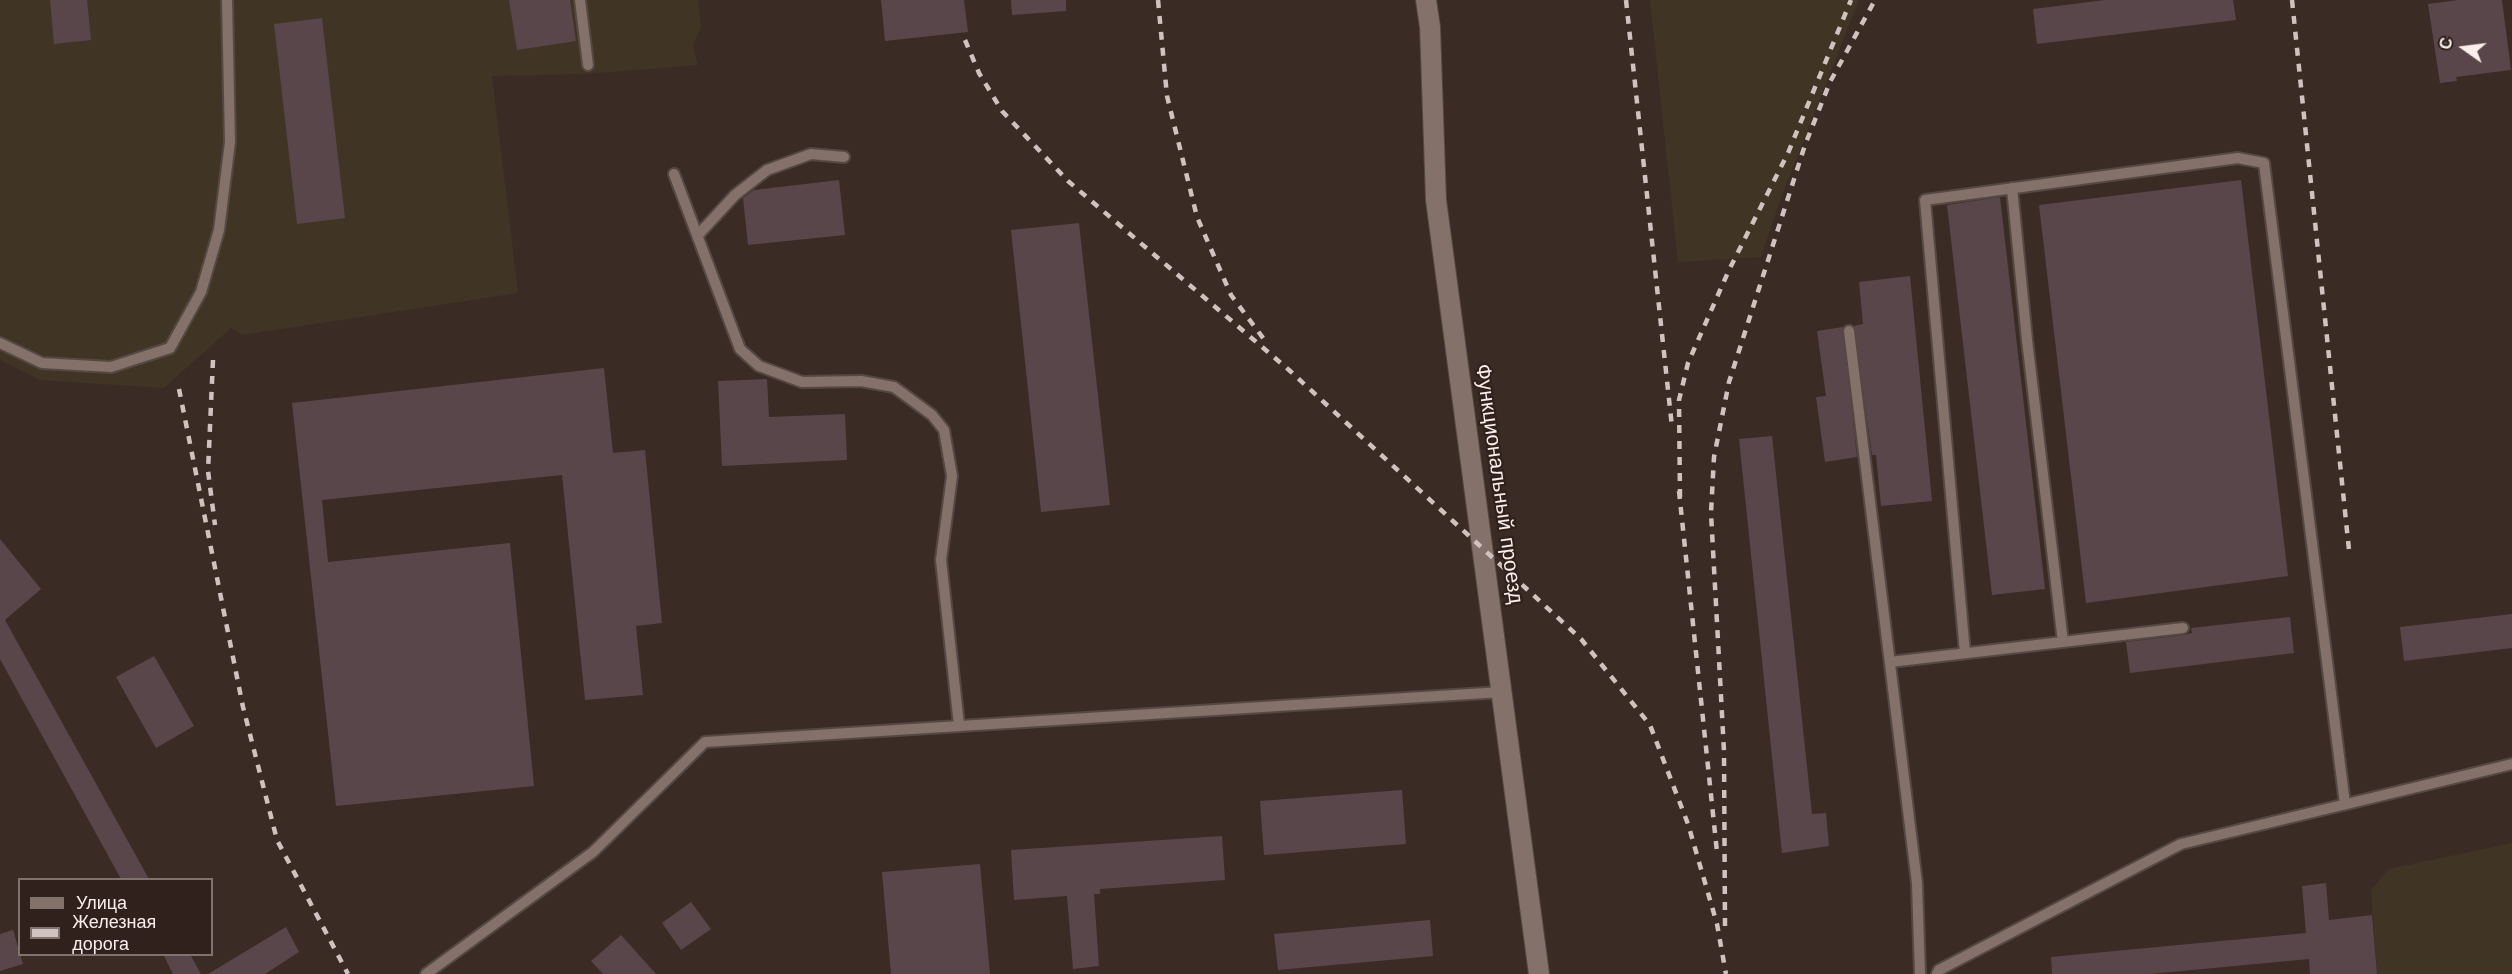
<!DOCTYPE html>
<html>
<head>
<meta charset="utf-8">
<style>
	body { margin:0 }
	#map { position:relative; width:2512px; height:974px; overflow:hidden; background:#3b2b25; font-family:"Work Sans",sans-serif }
	canvas { display:block }
	.legend { position:absolute; left:18px; top:878px; width:195px; height:78px; box-sizing:border-box; background:#30211c; border:2px solid #80736e; margin:0; padding:8px 10px; list-style:none; font-size:18px; color:#f9eeea }
	.legend li { display:flex; align-items:center; gap:12px; height:30px }
	.legend b { width:30px; border:2px solid #80736e }
	.north { position:absolute; left:2434px; top:18px; width:60px; height:60px; -webkit-text-stroke:4px #30211c; paint-order:stroke; rotate:284deg; font-size:16px; font-weight:700; line-height:24px; text-align:center; color:#f9eeea }
	.north::after { content:''; display:block; margin:auto; width:21px; height:27px; background:#f9eeea; clip-path:polygon(50% 0,100% 100%,50% 72%,0 100%) }
</style>
</head>
<body>
<div id="map">
<canvas width="2512" height="974"></canvas>
<ul class="legend">
<li><b style="height:8px;background:#83716a"></b>Улица</li>
<li><b style="height:8px;background:#d0c3bf"></b>Железная дорога</li>
</ul>
<div class="north">С</div>
</div>
<script>
const context = document.querySelector('canvas').getContext('2d');
context.lineJoin = 'round';
function paint(path, color) { context.fillStyle = color; context.fill(path, 'evenodd'); }
const toPath = rows => new Path2D(rows.map(r => 'M' + r).join(''));
function stroke(path, color, width, dash) { context.strokeStyle = color; context.lineWidth = width; context.lineCap = dash ? 'butt' : 'round'; context.setLineDash(dash || []); context.stroke(path); }
function write(font, color, halo, rows, align = 'center') {
  context.font = font + ' "Work Sans",sans-serif'; context.lineWidth = 4.5; context.setLineDash([]); context.textBaseline = 'middle'; context.strokeStyle = halo; context.fillStyle = color; for (const [text, x, y, turn = 0] of rows) {
    context.save(); context.translate(x, y); context.rotate((+turn || 0) * Math.PI / 180); context.textAlign = isNaN(turn) ? turn : align; if (halo) context.strokeText(text, 0, 0); context.fillText(text, 0, 0); context.restore();
  }
}
paint(toPath([
	[0,0,698,0,701,28,693,46,698,65,585,74,492,76,518,293,242,335,231,328,164,388,40,380,0,360],
	[1650,0,1859,0,1782,195,1761,257,1678,262],
	[2512,843,2512,974,2377,974,2371,890,2389,869]
]), '#403525');
paint(toPath([
	[50,0,87,0,91,40,54,44],
	[509,0,570,0,576,41,517,50],
	[881,0,964,0,968,32,885,41],
	[1011,0,1066,0,1066,11,1012,15],
	[2105,0,2233,0,2236,20,2037,44,2033,9],
	[2458,0,2502,0,2511,70,2456,77,2457,81,2440,83,2428,4],
	[322,18,345,218,297,224,274,24],
	[839,180,845,235,748,245,743,198,754,190],
	[2241,180,2288,576,2086,603,2039,205],
	[2000,197,2045,589,1992,595,1947,205],
	[1079,223,1110,505,1041,512,1011,230],
	[1910,276,1932,501,1881,506,1876,455,1872,455,1854,326,1863,324,1859,282],
	[1843,327,1857,457,1825,462,1816,397,1826,396,1817,331],
	[604,368,613,453,645,450,662,623,636,626,643,695,585,700,562,475,322,500,328,562,510,543,534,786,336,806,292,403],
	[767,379,769,417,845,414,847,460,722,466,718,381],
	[1772,436,1812,814,1826,813,1829,846,1782,853,1739,439],
	[0,539,41,589,5,620,149,879,121,879,0,659],
	[2512,614,2512,648,2404,661,2400,627],
	[2290,617,2294,653,2130,673,2126,642,2184,635,2192,633,2191,628],
	[154,656,194,726,156,748,116,677],
	[1402,790,1406,844,1264,855,1260,801],
	[1222,836,1225,880,1100,889,1100,894,1094,894,1099,966,1073,969,1067,896,1014,900,1011,850],
	[980,864,990,974,891,974,882,872],
	[2326,883,2329,920,2372,915,2377,974,2310,974,2309,959,2150,974,2052,974,2051,957,2306,933,2302,886],
	[691,902,711,929,681,950,662,923],
	[1430,920,1433,956,1278,970,1274,934],
	[286,927,299,952,265,974,208,974],
	[13,930,23,964,0,971,0,934],
	[621,935,656,974,603,974,591,961],
	[163,954,190,954,201,974,173,974]
]), '#58464b');
const service = toPath([
	[580,0,588,65],
	[674,174,740,349,759,366,802,382,861,381,894,387,932,415,944,430,952,476,941,560,959,725],
	[2012,188,2027,340,2063,642],
	[698,235,735,195,767,170,811,154,844,157],
	[1849,331,1917,883,1920,974],
	[0,343,42,363,111,367,170,348,201,292,219,230,230,142,227,0],
	[1965,653,1925,200,2238,158,2264,163,2345,804],
	[1890,662,2183,628],
	[426,974,593,852,705,742,1502,692],
	[1937,974,1939,970,2181,844,2512,764]
]);
const minor = toPath([
	[1426,0,1430,27,1436,200,1539,974]
]);
stroke(service, '#554843', 14);
stroke(minor, '#554843', 22);
stroke(service, '#83716a', 10);
stroke(minor, '#83716a', 20);
stroke(toPath([
	[1158,0,1167,96,1197,217,1231,295,1266,342],
	[1626,0,1672,427],
	[2292,0,2349,550],
	[965,40,979,73,1002,111,1068,181,1289,370,1581,639,1650,725,1688,824,1717,924,1726,974],
	[213,360,208,471,215,525],
	[179,389,243,707,277,840,348,974],
	[1679,491,1717,852],
	[1680,497,1679,400,1688,363,1729,270,1788,153,1851,0],
	[1725,926,1724,751,1711,513,1714,457,1729,382,1805,145,1830,82,1875,0]
]), '#d0c3bf', 4.5, [8, 8]);
write('21px', '#f9eeea', '#30211c', [
	["Функциональный проезд",1499,484,82]
]);
</script>
</body>
</html>
